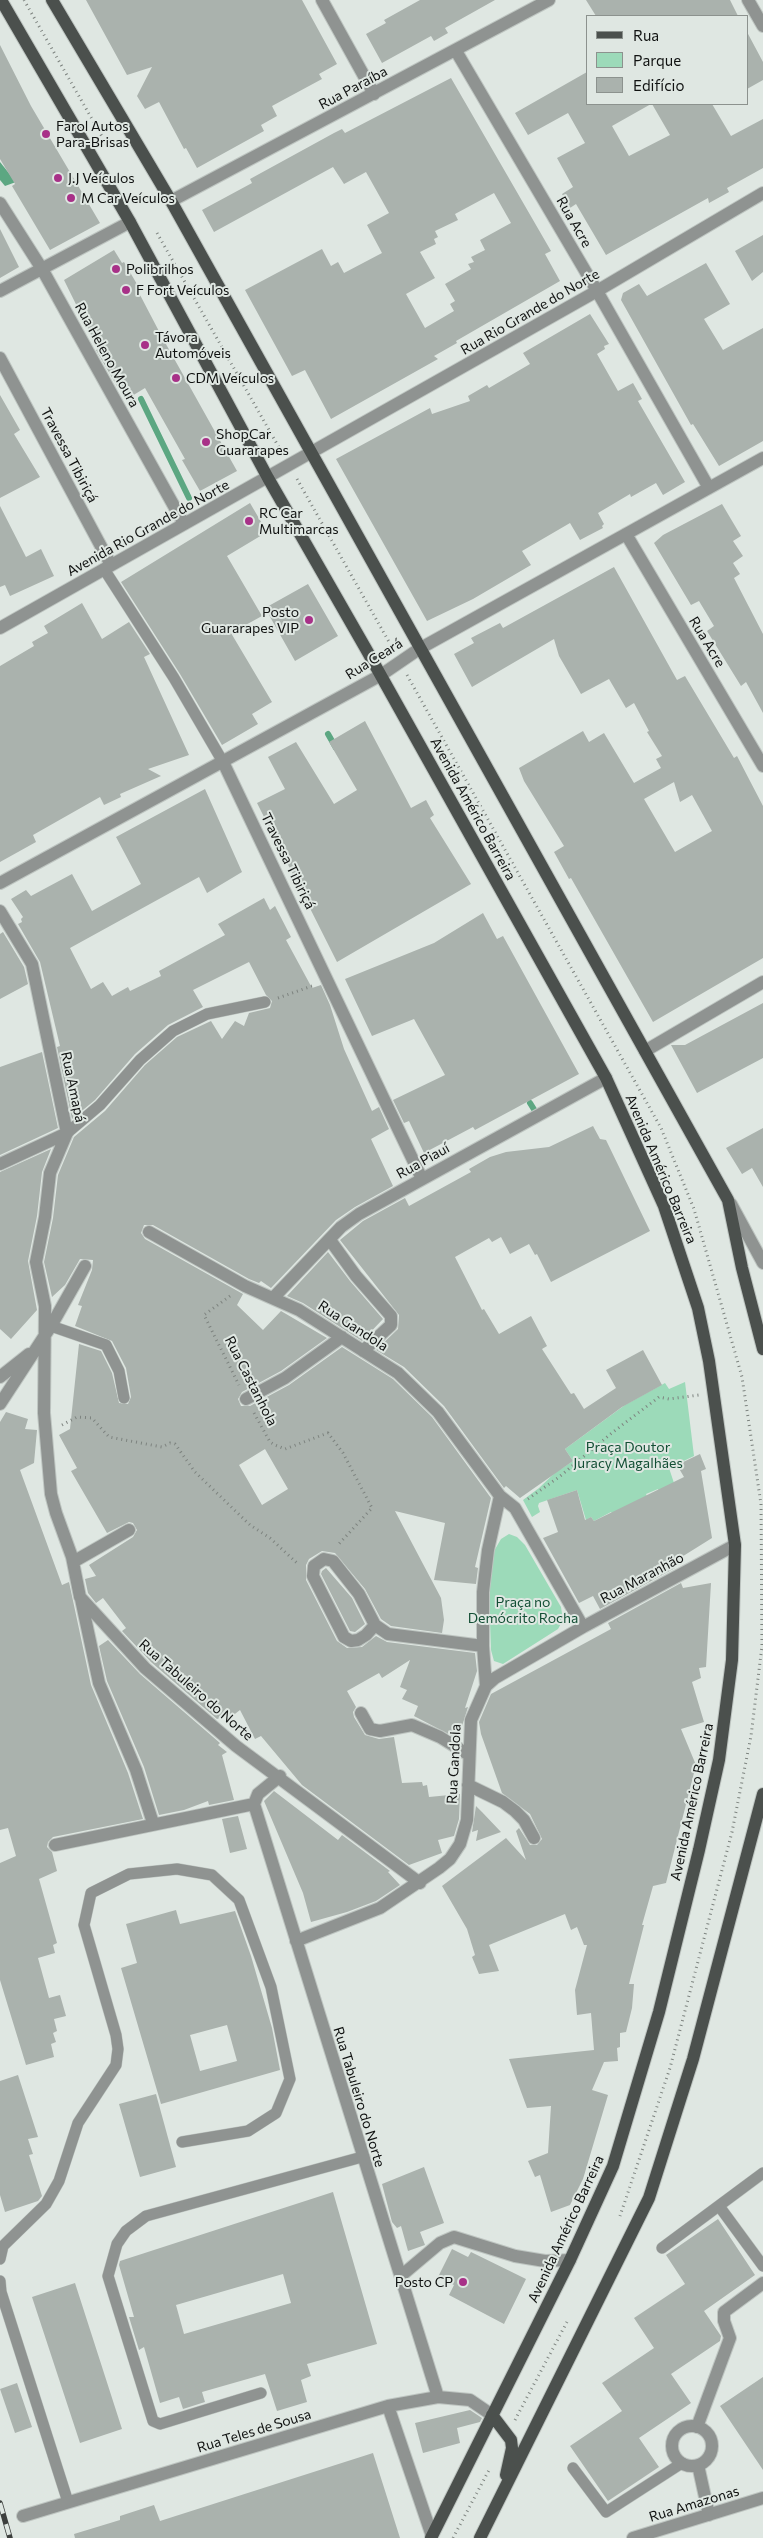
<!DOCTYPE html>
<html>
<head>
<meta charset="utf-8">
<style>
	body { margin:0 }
	#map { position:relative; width:763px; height:2538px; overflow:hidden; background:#dfe7e2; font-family:Commissioner,sans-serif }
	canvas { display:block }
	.legend { position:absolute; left:586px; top:15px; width:162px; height:90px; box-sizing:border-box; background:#dfe7e2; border:1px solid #8c928e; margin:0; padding:6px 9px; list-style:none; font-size:15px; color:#101211 }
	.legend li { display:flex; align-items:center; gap:10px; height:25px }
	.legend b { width:25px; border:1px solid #8c928e }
</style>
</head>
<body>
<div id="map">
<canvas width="763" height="2538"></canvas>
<ul class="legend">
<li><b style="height:6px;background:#4b504d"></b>Rua</li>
<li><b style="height:14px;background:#9cdab9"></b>Parque</li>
<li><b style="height:14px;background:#aab2ad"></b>Edifício</li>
</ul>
</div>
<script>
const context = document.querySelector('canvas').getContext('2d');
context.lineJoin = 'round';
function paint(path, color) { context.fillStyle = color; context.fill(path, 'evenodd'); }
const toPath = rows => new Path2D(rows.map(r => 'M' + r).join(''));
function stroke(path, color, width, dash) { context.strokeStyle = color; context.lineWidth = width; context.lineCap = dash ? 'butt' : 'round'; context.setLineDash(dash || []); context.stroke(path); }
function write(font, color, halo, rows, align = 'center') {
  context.font = font + ' Commissioner,sans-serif'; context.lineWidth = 4; context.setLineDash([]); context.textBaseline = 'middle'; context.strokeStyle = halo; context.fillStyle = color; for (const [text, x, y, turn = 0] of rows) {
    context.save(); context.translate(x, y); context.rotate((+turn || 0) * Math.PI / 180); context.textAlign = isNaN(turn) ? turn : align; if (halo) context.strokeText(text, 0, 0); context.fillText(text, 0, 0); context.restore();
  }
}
paint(toPath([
	[685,1382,694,1456,669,1468,675,1486,660,1493,658,1489,646,1494,648,1499,613,1514,611,1512,594,1521,591,1517,586,1520,577,1490,539,1503,538,1506,540,1512,532,1517,523,1500,539,1488,560,1468,561,1469,573,1461,565,1449,625,1405,665,1383,669,1389],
	[509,1534,517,1537,525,1545,561,1607,563,1620,558,1629,503,1664,494,1661,491,1650,489,1592,494,1551,501,1539]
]), '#9cdab9');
paint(toPath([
	[0,162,16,182,5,186,0,180]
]), '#5ca782');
stroke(toPath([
	[141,399,189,498],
	[328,734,336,748],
	[530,1103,535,1111]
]), '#5ca782', 6);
paint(toPath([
	[86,0,302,0,337,64,319,74,322,79,272,106,277,116,261,125,264,131,197,168,186,148,184,149,159,102,145,109,137,96,152,67,127,75],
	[420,0,495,0,445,28,448,33,434,41,431,36,382,63,366,34,386,23,384,20],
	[586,0,730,0,738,16,596,16],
	[747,32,763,62,763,80,747,89],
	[0,45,31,106,100,223,50,250,12,186,15,184,0,159],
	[587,72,587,104,651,104,612,126,629,156,670,135,652,104,712,104,731,136,763,119,763,168,727,188,729,192,709,203,708,198,606,255,576,204,570,208,562,194,573,187,557,158,585,143,568,113,528,135,515,113],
	[451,78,551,251,545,254,560,281,456,341,457,343,434,356,438,359,331,419,305,370,292,376,245,290,322,249,331,266,338,262,344,273,382,253,367,225,389,213,366,172,344,184,333,167,214,232,202,210,252,183,250,179,334,133,342,129,345,133],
	[494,193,511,223,480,240,485,250,471,257,474,262,468,264,471,269,445,284,455,301,450,304,454,311,425,328,406,294,435,278,420,252,436,244,434,239,438,237,435,231,458,220,455,214],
	[0,229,19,267,0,278],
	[763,235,763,272,752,281,735,251],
	[114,250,122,263,124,262,141,291,139,293,162,337,237,471,200,491,182,460,185,459,145,388,127,399,120,387,118,388,96,350,98,349,64,280],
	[706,263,730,304,704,319,723,350,763,328,763,441,719,466,693,424,691,425,621,300,623,293,639,284,647,296],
	[590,314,609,344,604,346,605,349,597,354,618,391,633,383,642,399,638,401,685,482,663,495,656,483,631,497,630,494,598,513,604,524,602,526,603,528,580,540,570,523,522,551,531,565,473,599,427,621,336,459,430,408,432,414,470,401,468,396,487,385,489,388,530,364,523,353],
	[0,395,20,430,14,434,40,477,0,498],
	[250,503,267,532,227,556,262,616,231,633,272,702,252,714,258,724,222,745,180,674,121,582],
	[722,504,741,536,733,541,743,556,733,563,740,574,734,578,763,634,763,713,746,682,741,686,707,631,714,626,699,601,691,605,654,543,663,535],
	[0,506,26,557,41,549,54,576,10,596,5,585,0,587],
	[614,567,677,680,685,676,734,758,737,756,763,806,763,958,653,1022,571,878,569,879,554,852,564,846,524,781,519,768,583,731,589,742,604,733,634,783,661,768,656,759,662,756,647,732,649,731,634,703,626,708,609,679,581,694,559,656,554,639,472,687,454,654,474,643,471,638,500,623,503,628],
	[674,782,680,802,692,795,712,831,675,852,644,799],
	[308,584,338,636,295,661,265,608],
	[82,603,102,639,129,622,150,654,144,657,189,755,148,769,161,776,120,794,121,797,104,805,100,797,33,835,36,842,0,862,0,666,34,646,32,642,48,633,44,626],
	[365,721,411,808,426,800,434,815,430,818,471,884,337,962,257,803,285,789,268,757,296,742,334,804,357,790,329,742],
	[205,789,242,872,207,893,199,877,70,948,91,989,103,982,112,996,128,987,130,991,161,976,159,971,225,935,218,924,264,898,270,910,275,906,291,937,286,940,312,988,321,985,330,1005,344,1049,372,1111,379,1107,389,1129,371,1139,393,1186,355,1207,336,1220,271,1288,261,1281,259,1283,249,1279,153,1225,144,1225,141,1233,145,1239,243,1294,237,1305,263,1330,281,1311,327,1338,281,1371,242,1392,238,1399,241,1406,250,1406,289,1385,342,1347,393,1379,432,1417,491,1498,475,1567,478,1568,476,1584,434,1580,445,1523,395,1511,441,1598,444,1620,442,1633,391,1626,381,1619,365,1589,335,1553,322,1551,309,1559,306,1565,306,1580,337,1641,347,1648,362,1647,376,1636,387,1642,475,1653,477,1671,465,1708,468,1707,458,1739,414,1716,418,1706,402,1699,407,1690,400,1687,410,1660,382,1678,379,1673,347,1691,356,1707,353,1712,354,1717,365,1735,379,1739,394,1737,402,1783,422,1782,423,1786,427,1785,429,1797,460,1794,459,1819,454,1836,438,1840,442,1853,409,1865,302,1785,261,1736,255,1739,240,1710,227,1720,225,1716,217,1719,151,1662,122,1631,126,1628,103,1598,96,1603,88,1593,85,1579,96,1576,89,1565,133,1537,137,1530,133,1523,129,1522,107,1533,71,1471,77,1468,59,1435,70,1429,79,1344,101,1351,112,1373,119,1403,128,1404,131,1397,126,1368,112,1341,75,1326,82,1306,78,1305,92,1270,93,1260,80,1259,65,1285,52,1297,44,1262,53,1218,58,1175,74,1137,105,1111,145,1065,177,1037,211,1021,222,1039,235,1021,244,1026,249,1013,270,1008,272,1001,266,995,249,962,193,990,203,1007,168,1025,135,1054,95,1100,72,1119,57,1047,60,1046,40,962,18,924,22,922,21,919,23,917,11,899,26,890,31,896,72,874,92,911,141,884,116,837],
	[265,1449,288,1489,262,1505,239,1465],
	[483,913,497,939,503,936,579,1074,475,1130,473,1127,424,1153,409,1121,404,1123,393,1100,445,1075,414,1019,372,1036,345,979,434,943],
	[3,932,24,967,28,984,0,999,0,934],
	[763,1003,763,1058,697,1093,671,1045,685,1045],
	[42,1052,58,1128,0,1155,0,1067],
	[593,1126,600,1139,606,1140,650,1231,551,1282,537,1254,535,1255,529,1244,510,1254,501,1237,492,1242,489,1238,455,1257,482,1310,484,1309,499,1334,531,1316,547,1346,542,1349,571,1394,574,1393,584,1409,616,1388,606,1370,643,1350,662,1385,622,1407,565,1449,573,1461,520,1498,506,1486,504,1488,444,1406,404,1367,376,1350,398,1329,399,1315,340,1240,363,1221,405,1198,409,1206,471,1172,469,1169,490,1157,506,1152,549,1147],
	[763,1128,763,1187,752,1168,742,1174,726,1148],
	[51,1149,42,1172,37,1216,28,1261,37,1310,11,1339,0,1329,0,1172],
	[328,1252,350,1281,383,1319,362,1341,303,1303,287,1296],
	[6,1412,28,1419,25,1429,37,1430,34,1463,20,1470,62,1585,69,1582,91,1685,128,1773,143,1819,53,1837,48,1842,47,1847,52,1852,57,1871,39,1879,57,1943,53,1945,55,1953,38,1958,49,1998,60,1995,66,2016,54,2019,57,2031,53,2033,56,2042,51,2044,54,2057,26,2065,0,1980,0,1863,16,1856,8,1828,0,1830,0,1422],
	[700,1454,706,1469,701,1471,712,1538,672,1563,675,1568,600,1609,593,1596,579,1603,543,1538,558,1532,547,1500,577,1490,585,1520,591,1517,594,1521,684,1477,677,1465],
	[326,1568,352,1598,365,1624,355,1632,350,1631,321,1574,322,1571],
	[681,1583,683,1588,711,1583,706,1667,699,1668,701,1678,692,1682,704,1722,681,1729,696,1765,666,1883,653,1886,642,1925,644,1925,629,1984,634,1984,632,2008,626,2032,620,2033,620,2047,617,2048,618,2061,604,2062,592,2090,608,2095,583,2179,570,2205,551,2212,540,2175,535,2177,528,2161,548,2153,551,2106,527,2108,509,2059,594,2050,591,2013,577,2015,575,1990,587,1945,584,1945,577,1927,571,1930,565,1914,489,1945,499,1971,479,1974,472,1957,475,1955,467,1929,442,1886,506,1838,526,1860,516,1831,519,1828,530,1845,537,1845,542,1839,530,1814,502,1793,481,1734,479,1722,491,1694,611,1629,608,1623],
	[108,1640,140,1674,220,1743,218,1745,227,1752,222,1755,234,1800,209,1805,208,1801,184,1810,159,1815,144,1767,107,1681,99,1646],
	[274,1791,338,1840,342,1835,390,1871,388,1872,400,1885,376,1901,347,1912,311,1922,303,1893,264,1801],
	[476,1806,482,1812,501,1832,476,1841,478,1830,472,1832],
	[238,1816,247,1849,230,1853,222,1819],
	[176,1910,180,1924,235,1911,251,1956,272,2028,280,2070,161,2104,121,1968,137,1963,126,1924],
	[227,2025,237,2061,200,2071,190,2035],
	[18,2075,38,2137,28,2139,33,2154,29,2155,42,2196,38,2201,5,2212,0,2195,0,2081],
	[156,2094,176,2167,140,2177,119,2104],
	[424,2167,444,2223,420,2232,425,2245,408,2251,401,2226,397,2228,392,2222,382,2184],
	[333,2192,377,2344,307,2364,311,2376,301,2380,307,2402,277,2411,265,2374,202,2392,205,2402,183,2409,179,2397,160,2403,144,2347,139,2350,129,2317,134,2317,119,2265,120,2261],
	[283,2274,291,2303,184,2334,176,2305],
	[718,2219,755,2275,704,2311,721,2336,720,2341,671,2374,691,2403,639,2438,659,2467,608,2501,570,2446,622,2411,602,2383,654,2348,634,2318,685,2284,666,2255],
	[452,2249,468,2257,471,2252,526,2279,504,2324,449,2295,454,2285,438,2277],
	[75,2283,122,2429,80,2443,32,2297],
	[763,2377,763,2470,720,2406],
	[17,2383,32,2427,15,2433,0,2389],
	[470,2410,482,2418,480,2422,457,2428,460,2443,423,2453,415,2423],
	[373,2453,400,2538,75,2538,74,2534,120,2520,120,2516,154,2505,160,2521]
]), '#aab2ad');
const service = toPath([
	[104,569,174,678,223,762],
	[67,1133,100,1105,140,1060,173,1031,207,1014,265,1002],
	[51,1326,106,1345,119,1371,124,1398],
	[719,2206,763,2266],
	[662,2248,763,2173],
	[0,2259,3,2246,46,2204,59,2181,78,2123,116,2065,118,2049,116,2035,84,1925,91,1893,129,1874,177,1869,212,1875,239,1900,271,1987,290,2079,276,2113,248,2131,182,2142],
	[0,2281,1,2292,68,2502],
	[261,2393,160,2424,153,2421,108,2276,117,2244,126,2231,146,2216,362,2157],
	[573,2468,606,2512,682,2463]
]);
const minor = toPath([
	[322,0,374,94],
	[748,0,763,26],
	[456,51,597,291,709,488],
	[171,201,549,0],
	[0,203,42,269,184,524],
	[0,291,130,222],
	[0,358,111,565],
	[626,534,763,766],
	[0,628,597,291,763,193],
	[223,762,422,1179],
	[0,883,381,675,419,649,763,458],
	[0,911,32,964,67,1133,50,1173,45,1217,36,1262,45,1306,44,1413,51,1494,56,1513,72,1557,80,1597,145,1668,236,1746,420,1883],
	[645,1051,763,982],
	[0,1164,67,1133],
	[731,1204,763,1263],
	[149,1232,245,1286,299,1310,398,1373,438,1412,500,1496,515,1508,583,1627],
	[330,1240,356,1276,391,1316,391,1325,363,1351],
	[274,1297,341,1227,359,1214,606,1078],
	[0,1377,29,1354],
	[246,1399,285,1378,342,1337],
	[0,1404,51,1326,85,1266],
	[73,1562,129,1530],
	[81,1599,99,1683,136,1770,153,1823],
	[375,1625,366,1635,358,1640,351,1641,344,1637,313,1576,314,1566,324,1559,333,1561,359,1594,375,1625,388,1634,483,1646],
	[486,1686,495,1678,583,1627,735,1545],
	[361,1713,370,1729,380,1731,412,1725,440,1737,469,1755],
	[280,1776,258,1794,254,1804,438,2397],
	[468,1785,503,1802,515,1811,524,1820,534,1838],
	[55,1845,254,1804],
	[296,1941,380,1908,439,1868,450,1859,460,1844,467,1820,471,1720,486,1686,483,1646,483,1592,488,1550,500,1496],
	[402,2275,440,2243,454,2237,515,2256,545,2261,570,2260],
	[388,2406,432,2536],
	'672 2446a20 20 0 1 1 40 0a20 20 0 1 1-40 0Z',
	[697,2427,730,2338,724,2321,724,2312,763,2283],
	[698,2465,709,2515],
	[23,2516,388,2406,438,2397,470,2400,492,2415],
	[633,2538,763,2498]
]);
const primary = toPath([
	[1,0,130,222,268,478,366,649,606,1078,664,1206,698,1308,709,1361,735,1545,732,1660,719,1760,699,1850,659,2012,613,2166,570,2260,431,2538],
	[52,0,171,201,728,1200,742,1268,763,1349],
	[492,2415,511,2440,512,2448,506,2475],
	[480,2538,649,2198,693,2059,763,1794]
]);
stroke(service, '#bec5c1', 12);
stroke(minor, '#bec5c1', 14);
stroke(primary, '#bec5c1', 14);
stroke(toPath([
	[24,0,108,147],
	[157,233,281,451],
	[297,479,393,649],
	[407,675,661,1128,694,1209,742,1377,761,1504,762,1646,751,1736,732,1832,670,2068,620,2216],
	[278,998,312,986],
	[230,1296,204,1315,239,1385],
	[254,1413,270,1442,275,1445,285,1449,328,1433,343,1453,372,1508,337,1546],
	[62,1425,77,1417,92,1418,109,1437,162,1447,170,1443,175,1444,195,1472,250,1525,270,1538,298,1564],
	[528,1499,559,1477,613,1432,659,1397,669,1399,699,1395],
	[515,2420,568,2320],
	[453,2538,489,2470]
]), '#7d837f', 3, [1, 4]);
stroke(service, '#8f9391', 11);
stroke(minor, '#8f9391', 12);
stroke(primary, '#4b504d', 12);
const rail = toPath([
	[0,2503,10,2538]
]);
stroke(rail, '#3c3f3d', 5.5);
stroke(rail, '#dfe7e2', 4, [11]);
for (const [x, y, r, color] of [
	[46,134,5,"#a83188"],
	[58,178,5,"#a83188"],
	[71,198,5,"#a83188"],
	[116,269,5,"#a83188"],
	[126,290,5,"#a83188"],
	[145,345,5,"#a83188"],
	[176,378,5,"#a83188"],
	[206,442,5,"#a83188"],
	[249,521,5,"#a83188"],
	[309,620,5,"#a83188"],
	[463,2282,5,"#a83188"]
]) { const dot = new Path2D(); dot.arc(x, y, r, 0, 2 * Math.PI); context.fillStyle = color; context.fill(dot); stroke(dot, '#dfe7e2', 2); }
write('14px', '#101211', '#dfe7e2', [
	["Rua Paraíba",353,88,-28],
	["Rua Acre",574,222,60],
	["Rua Rio Grande do Norte",530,312,-30],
	["Rua Heleno Moura",107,355,61],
	["Travessa Tibiriçá",69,455,62],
	["Avenida Rio Grande do Norte",148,528,-29],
	["Rua Acre",707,642,59],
	["Rua Ceará",374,659,-32],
	["Avenida Américo Barreira",473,809,61],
	["Travessa Tibiriçá",288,861,64],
	["Rua Amapá",73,1087,78],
	["Rua Piauí",423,1161,-29],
	["Avenida Américo Barreira",661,1169,67],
	["Rua Gandola",353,1326,33],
	["Rua Castanhola",251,1381,63],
	["Rua Maranhão",642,1578,-28],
	["Rua Tabuleiro do Norte",196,1690,41],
	["Rua Gandola",454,1764,-87],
	["Avenida Américo Barreira",692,1802,-78],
	["Rua Tabuleiro do Norte",359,2097,73],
	["Avenida Américo Barreira",566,2229,-65],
	["Rua Teles de Sousa",254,2431,-17],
	["Rua Amazonas",694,2504,-17]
]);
write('14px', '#101211', '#dfe7e2', [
	["Farol Autos",56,126],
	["Para-Brisas",56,142],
	["J.J Veículos",68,178],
	["M Car Veículos",81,198],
	["Polibrilhos",126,269],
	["F Fort Veículos",136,290],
	["Távora",155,337],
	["Automóveis",155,353],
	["CDM Veículos",186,378],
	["ShopCar",216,434],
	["Guararapes",216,450],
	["RC Car",259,513],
	["Multimarcas",259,529],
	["Posto",299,612,"right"],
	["Guararapes VIP",299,628,"right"],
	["Posto CP",453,2282,"right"]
], 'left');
write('14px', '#134f35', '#dfe7e2', [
	["Praça Doutor",628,1447],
	["Juracy Magalhães",628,1463],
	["Praça no",523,1602],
	["Demócrito Rocha",523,1618]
]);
</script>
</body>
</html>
